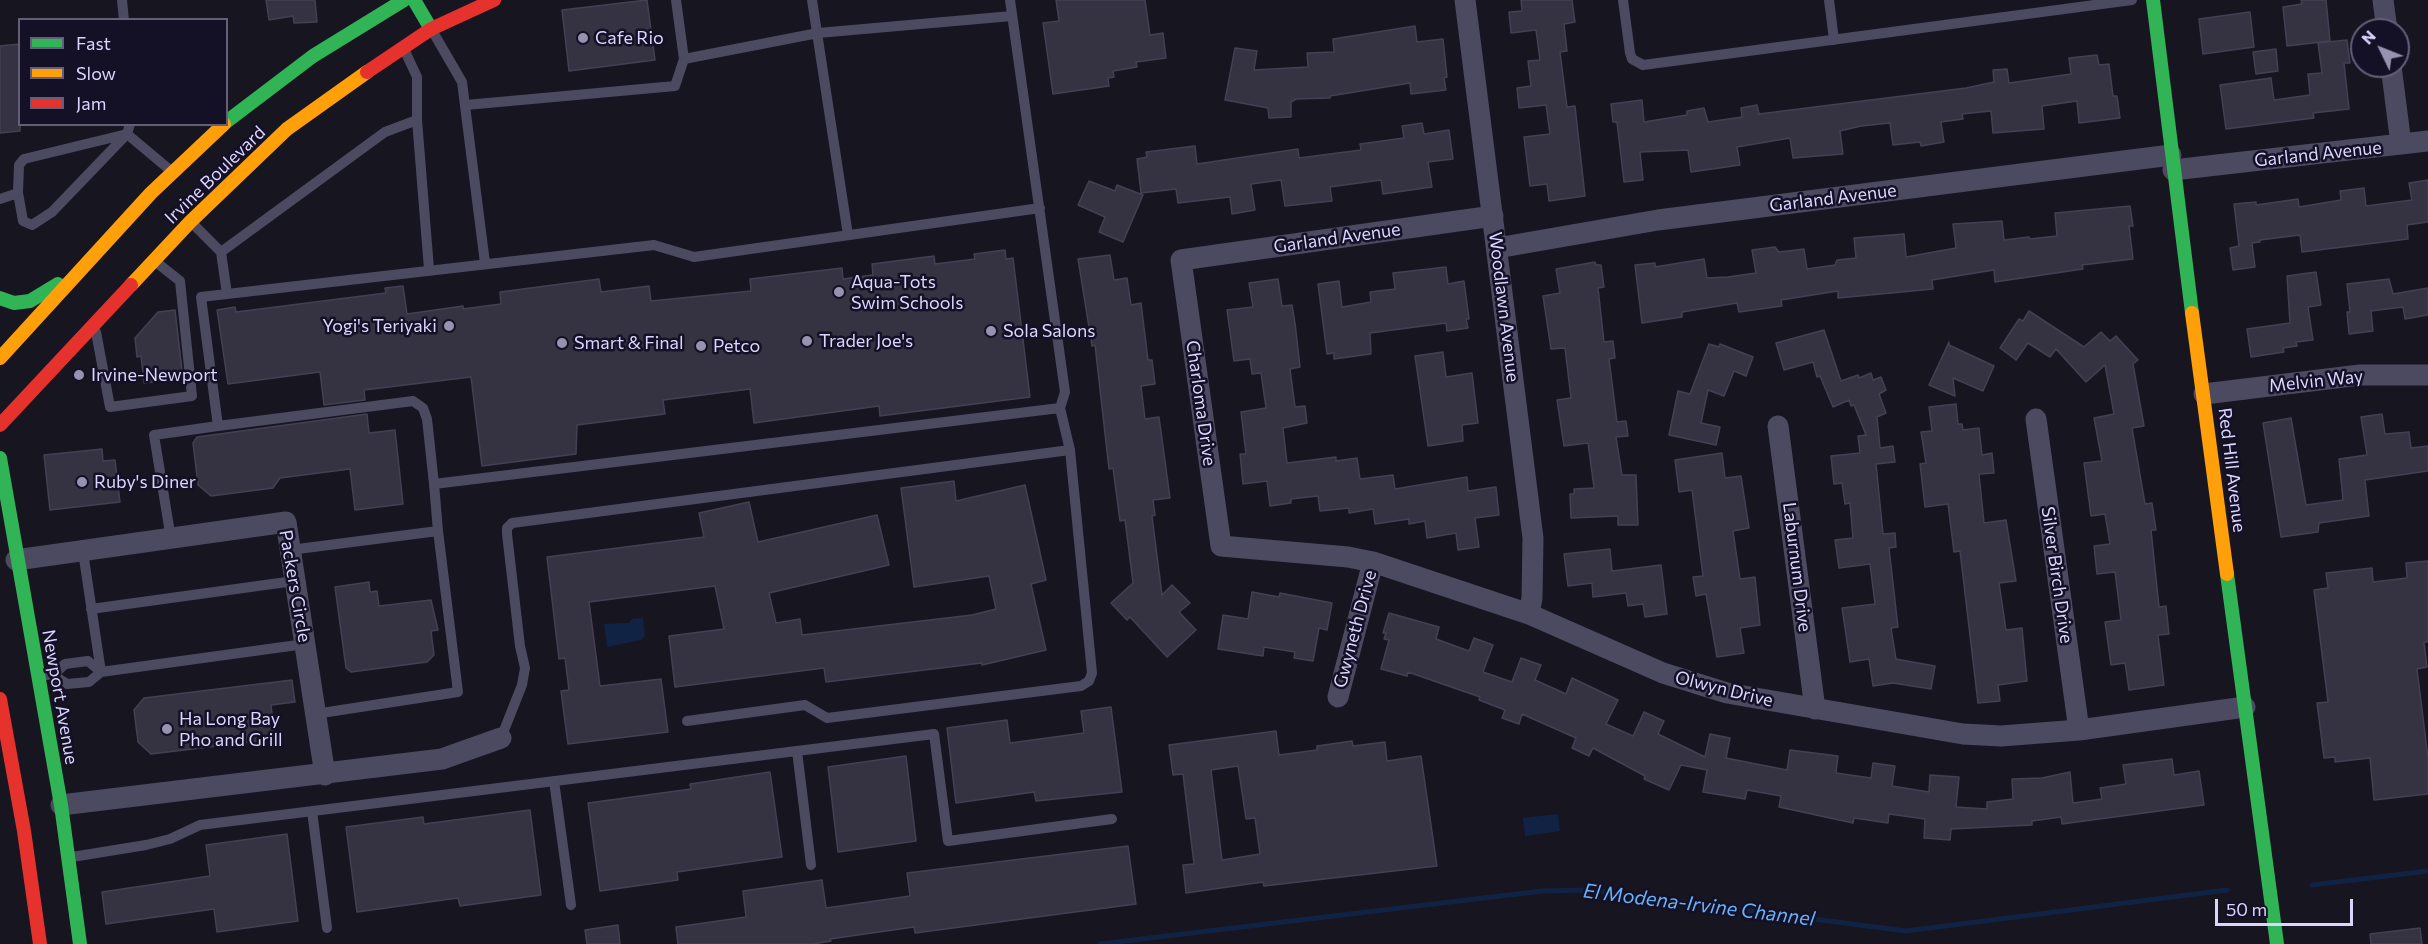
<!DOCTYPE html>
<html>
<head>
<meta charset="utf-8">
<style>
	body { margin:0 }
	#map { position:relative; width:2428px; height:944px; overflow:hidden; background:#171520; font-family:Commissioner,sans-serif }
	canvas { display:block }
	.legend { position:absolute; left:18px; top:18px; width:210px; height:108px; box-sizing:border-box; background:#141025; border:2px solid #635f7b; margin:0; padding:8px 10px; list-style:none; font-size:18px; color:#dad5fd }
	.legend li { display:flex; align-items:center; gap:12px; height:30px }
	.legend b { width:30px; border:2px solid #635f7b }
	.north { position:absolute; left:2350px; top:18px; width:60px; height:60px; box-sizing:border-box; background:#141025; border:2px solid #635f7b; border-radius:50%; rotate:313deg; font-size:16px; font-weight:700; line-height:24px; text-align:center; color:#dad5fd }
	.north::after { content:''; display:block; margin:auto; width:21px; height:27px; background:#9692b0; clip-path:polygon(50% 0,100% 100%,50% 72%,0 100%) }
	.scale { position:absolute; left:2215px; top:899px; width:138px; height:27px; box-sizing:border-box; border:3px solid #dad5fd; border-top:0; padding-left:8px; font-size:18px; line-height:21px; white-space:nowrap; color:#dad5fd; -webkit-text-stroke:4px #141025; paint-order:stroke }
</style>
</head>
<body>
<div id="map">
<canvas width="2428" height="944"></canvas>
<ul class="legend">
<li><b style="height:8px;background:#30b455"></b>Fast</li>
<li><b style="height:8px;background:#ff9f0a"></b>Slow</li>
<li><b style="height:8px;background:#e5322d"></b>Jam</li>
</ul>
<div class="north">N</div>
<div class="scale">50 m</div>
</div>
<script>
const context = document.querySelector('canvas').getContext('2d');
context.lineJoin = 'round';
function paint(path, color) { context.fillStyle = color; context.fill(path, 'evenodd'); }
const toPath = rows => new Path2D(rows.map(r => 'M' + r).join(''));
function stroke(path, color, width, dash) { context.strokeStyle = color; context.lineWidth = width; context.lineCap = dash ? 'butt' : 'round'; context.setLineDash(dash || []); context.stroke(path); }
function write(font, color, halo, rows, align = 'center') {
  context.font = font + ' Commissioner,sans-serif'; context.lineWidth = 5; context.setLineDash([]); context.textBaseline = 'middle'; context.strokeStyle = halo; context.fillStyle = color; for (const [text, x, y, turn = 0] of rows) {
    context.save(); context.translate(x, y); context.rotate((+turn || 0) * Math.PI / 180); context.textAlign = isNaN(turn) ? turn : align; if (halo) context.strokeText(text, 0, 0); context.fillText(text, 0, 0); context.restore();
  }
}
paint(toPath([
	[643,618,645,636,641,640,607,647,604,624,629,623,632,619],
	[1558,814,1560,831,1525,836,1523,818]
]), '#112344');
stroke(toPath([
	[2312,885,2428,871],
	[1100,944,1542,891,1590,890,1906,931,2227,890]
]), '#112344', 5);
const building = toPath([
	[266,0,315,0,317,22,294,23,293,16,269,20,266,0],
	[647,0,655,60,569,71,562,10,647,0],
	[1056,0,1145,0,1150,35,1163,33,1166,58,1136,62,1137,67,1113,71,1114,77,1108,78,1109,86,1053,94,1043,23,1059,21,1056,0],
	[1521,0,1572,0,1575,22,1564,24,1567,51,1560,52,1567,107,1575,106,1585,196,1549,201,1547,184,1530,186,1524,137,1550,134,1546,105,1519,108,1517,88,1531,86,1528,61,1540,60,1536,30,1511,33,1509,12,1522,11,1521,0],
	[2301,0,2326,0,2330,41,2287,46,2283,7,2302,4,2301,0],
	[2250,12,2254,47,2203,54,2199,19,2250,12],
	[1415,26,1417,42,1443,39,1447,77,1444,78,1446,90,1411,94,1410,83,1330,96,1330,98,1296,99,1291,102,1291,117,1269,118,1268,108,1225,100,1235,48,1257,51,1254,70,1308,67,1307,53,1334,52,1333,39,1415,26],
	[2347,40,2350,63,2344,63,2349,109,2313,113,2314,118,2226,129,2220,85,2271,78,2274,100,2310,95,2308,74,2322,73,2318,43,2347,40],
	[20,44,20,131,0,133,0,46,20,44],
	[2276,49,2278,71,2256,74,2253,52,2276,49],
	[2097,55,2099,65,2109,64,2113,96,2117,96,2120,118,2079,123,2077,101,2042,106,2044,129,1993,133,1991,111,1962,114,1963,119,1941,122,1944,142,1921,146,1920,142,1893,145,1890,123,1861,126,1840,131,1843,154,1793,158,1790,138,1737,147,1740,165,1691,172,1688,150,1640,152,1643,180,1624,182,1617,122,1613,122,1611,104,1642,100,1644,122,1687,115,1687,111,1704,108,1708,122,1742,117,1741,108,1757,105,1759,114,1966,88,1994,82,1993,70,2007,69,2009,83,2071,74,2069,58,2097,55],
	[1422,123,1424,134,1449,130,1453,159,1428,162,1432,187,1383,194,1381,180,1330,187,1332,201,1285,206,1281,180,1251,184,1255,210,1232,214,1230,197,1178,203,1176,189,1141,193,1137,159,1147,157,1146,152,1195,146,1197,164,1298,149,1299,158,1361,150,1360,144,1404,138,1402,126,1422,123],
	[2428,180,2428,222,2407,225,2408,239,2302,252,2300,235,2260,240,2260,242,2252,243,2255,267,2233,270,2230,248,2239,246,2234,204,2256,202,2256,205,2298,199,2299,207,2341,200,2340,191,2364,188,2366,206,2412,200,2409,183,2428,180],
	[1089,181,1115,191,1117,185,1143,195,1123,242,1099,232,1105,217,1078,205,1089,181],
	[2130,206,2133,226,2129,226,2133,259,2082,265,2083,269,1995,282,1994,270,1932,280,1933,289,1838,298,1838,291,1781,300,1782,306,1739,312,1737,303,1682,312,1682,317,1642,323,1635,265,1655,263,1655,267,1704,259,1707,278,1728,277,1756,273,1752,250,1775,247,1779,252,1804,249,1807,269,1835,265,1837,260,1856,258,1854,238,1904,234,1906,257,1956,248,1953,224,2002,221,2004,240,2029,237,2030,239,2057,236,2055,213,2130,206],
	[1005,250,1006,259,1013,258,1030,397,880,416,879,406,754,423,750,389,663,400,665,414,577,425,576,454,482,466,471,377,364,390,365,400,324,405,320,372,228,384,217,310,235,307,236,312,386,293,385,288,403,286,407,314,463,306,463,309,501,304,500,292,599,279,601,292,649,286,651,301,751,291,750,279,842,268,843,279,873,275,872,264,934,256,935,264,975,259,974,254,1005,250],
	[1110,255,1114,280,1127,278,1131,305,1141,303,1148,360,1152,360,1155,384,1141,386,1145,419,1159,417,1170,498,1153,500,1155,515,1152,516,1162,595,1172,585,1190,603,1179,612,1196,630,1167,657,1130,617,1127,620,1111,603,1133,583,1125,520,1120,521,1113,468,1109,469,1095,345,1092,346,1078,259,1110,255],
	[1595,262,1596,265,1601,265,1604,287,1598,288,1604,342,1613,341,1615,358,1609,359,1617,422,1626,421,1628,436,1616,437,1622,475,1636,475,1638,525,1618,525,1618,516,1571,518,1570,494,1574,494,1574,489,1594,488,1588,443,1564,446,1557,400,1571,398,1565,348,1551,349,1543,296,1560,293,1556,269,1595,262],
	[1446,267,1448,284,1464,281,1469,319,1466,319,1468,328,1447,331,1446,323,1370,333,1371,354,1334,359,1334,353,1327,354,1318,284,1339,281,1342,307,1371,302,1370,292,1395,289,1393,273,1446,267],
	[2316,272,2321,305,2308,307,2313,340,2296,342,2297,346,2283,348,2284,352,2251,357,2247,329,2290,323,2287,276,2316,272],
	[1278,279,1282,306,1292,305,1295,323,1300,367,1290,369,1295,407,1305,406,1307,423,1283,428,1287,463,1336,457,1336,461,1357,458,1360,479,1393,475,1395,489,1467,477,1468,491,1496,487,1499,515,1475,518,1479,547,1458,550,1456,533,1427,538,1425,521,1409,524,1409,519,1375,524,1373,509,1349,513,1349,508,1320,511,1318,496,1291,499,1291,503,1270,506,1267,481,1243,484,1240,454,1246,454,1241,412,1266,408,1261,373,1252,374,1250,359,1234,361,1227,310,1253,307,1249,283,1278,279],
	[2389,279,2393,294,2428,288,2428,315,2405,319,2403,307,2371,311,2373,331,2349,334,2347,312,2350,312,2347,284,2389,279],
	[175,310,183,379,144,383,141,356,137,357,135,338,158,312,175,310],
	[2029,311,2084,347,2101,332,2110,341,2116,336,2138,360,2133,364,2144,426,2132,428,2145,504,2152,503,2156,530,2151,530,2159,607,2166,606,2169,634,2158,635,2164,685,2129,690,2125,663,2111,665,2105,622,2121,620,2115,572,2097,574,2094,546,2110,544,2105,514,2091,516,2084,463,2102,461,2094,418,2114,414,2105,365,2086,382,2056,349,2050,357,2028,343,2016,360,2000,348,2019,319,2023,321,2029,311],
	[1824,330,1841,381,1858,375,1859,378,1871,373,1873,380,1881,377,1886,390,1879,394,1886,413,1877,417,1880,448,1893,446,1895,462,1876,464,1883,534,1895,533,1896,547,1889,548,1898,627,1891,628,1896,659,1935,666,1931,689,1893,683,1873,686,1869,659,1850,662,1842,608,1875,604,1870,564,1839,568,1835,540,1853,538,1850,503,1845,504,1842,483,1834,484,1831,456,1860,453,1858,436,1866,435,1854,405,1851,406,1849,400,1833,407,1820,376,1817,377,1813,362,1784,370,1776,343,1824,330],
	[1949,342,1949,345,1994,366,1983,391,1953,378,1955,396,1929,385,1949,342],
	[1709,344,1719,347,1720,344,1753,357,1746,376,1734,371,1724,396,1708,390,1701,423,1720,427,1716,445,1669,435,1678,391,1690,394,1709,344],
	[1443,352,1446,377,1472,373,1478,423,1462,425,1463,441,1428,446,1415,356,1443,352],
	[1956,404,1958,424,1962,424,1963,430,1979,428,1982,455,1992,453,1994,473,1979,474,1984,523,2006,520,2016,581,1999,583,2006,630,2022,628,2027,681,1998,685,2000,701,1978,703,1960,551,1954,552,1948,504,1925,507,1920,464,1926,463,1921,432,1932,431,1929,407,1956,404],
	[367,414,369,433,395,430,403,504,355,510,350,469,280,478,273,488,211,496,198,485,193,443,197,437,367,414],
	[2382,414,2385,434,2409,432,2411,448,2428,446,2428,471,2365,480,2369,516,2319,523,2318,532,2281,537,2263,423,2291,418,2306,505,2343,500,2339,459,2367,455,2361,417,2382,414],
	[102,449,103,461,115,460,120,502,50,510,44,455,102,449],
	[1722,453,1725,478,1741,476,1749,528,1733,531,1740,579,1755,577,1760,625,1740,628,1744,653,1717,657,1706,594,1696,596,1693,577,1703,576,1692,490,1679,492,1675,460,1722,453],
	[954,481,956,501,1025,485,1046,580,1031,584,1046,650,982,665,982,663,826,682,824,668,675,687,669,636,724,629,715,586,589,602,600,686,661,679,668,732,568,744,561,691,569,690,565,658,559,659,547,557,704,537,699,513,749,502,758,542,877,515,889,565,769,593,776,623,800,619,802,635,972,615,996,609,989,576,914,587,901,488,954,481],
	[1610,549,1612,571,1661,565,1667,614,1645,617,1643,604,1628,606,1626,593,1593,597,1592,583,1568,586,1564,554,1610,549],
	[2428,561,2428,642,2424,642,2427,667,2417,669,2428,758,2428,794,2374,800,2370,758,2335,762,2335,757,2324,758,2317,703,2328,702,2314,590,2328,588,2326,573,2372,568,2373,582,2407,578,2406,563,2428,561],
	[369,582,370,592,377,591,379,606,431,600,438,630,431,631,434,655,427,662,351,672,346,668,335,587,369,582],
	[1252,592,1279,597,1280,593,1332,603,1327,630,1319,628,1313,661,1294,658,1295,652,1264,647,1263,656,1218,649,1223,615,1248,619,1252,592],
	[1389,613,1439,627,1436,639,1469,651,1474,638,1493,645,1483,672,1512,682,1521,658,1541,665,1535,680,1566,694,1572,678,1591,687,1618,700,1606,724,1633,736,1644,712,1664,721,1658,734,1705,757,1710,734,1730,738,1726,758,1787,770,1790,750,1838,756,1836,773,1871,778,1873,763,1895,766,1892,786,1929,792,1930,775,1959,777,1956,807,1987,809,1987,802,2013,799,2012,779,2042,778,2070,772,2073,803,2102,799,2100,788,2126,784,2123,765,2172,759,2174,775,2199,771,2204,805,2062,824,2061,817,2032,821,2032,825,1951,829,1950,840,1924,838,1925,819,1889,814,1888,823,1854,818,1853,823,1779,807,1781,796,1747,790,1745,799,1703,792,1707,770,1681,765,1669,790,1644,779,1645,776,1593,748,1589,756,1572,748,1576,738,1522,714,1519,724,1502,718,1505,710,1479,700,1480,697,1408,672,1407,676,1381,669,1389,640,1384,639,1386,633,1383,633,1389,613],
	[292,680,295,702,271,705,275,739,151,754,138,742,134,710,144,698,292,680],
	[1111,707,1122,792,1036,801,1034,792,956,803,947,728,1007,720,1010,743,1084,733,1081,711,1111,707],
	[1276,731,1279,755,1317,750,1317,746,1352,741,1353,746,1385,742,1387,761,1421,756,1437,866,1264,886,1263,882,1186,893,1183,865,1194,864,1183,774,1173,775,1169,745,1276,731],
	[1238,766,1246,819,1255,818,1260,854,1222,860,1211,770,1238,766],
	[906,756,916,841,838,852,828,767,906,756],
	[770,772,782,857,677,872,678,880,600,891,588,803,691,789,690,784,770,772],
	[530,810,541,895,460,906,458,898,357,912,346,827,423,817,424,824,530,810],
	[287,834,298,921,217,932,214,909,106,924,102,892,210,876,206,845,287,834],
	[1128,846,1136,904,915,933,914,927,830,939,831,941,813,944,678,944,676,927,746,917,743,891,822,880,826,908,910,896,907,873,1128,846],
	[618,925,620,944,587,944,585,930,618,925],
	[2420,928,2422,944,2371,944,2370,934,2420,928]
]);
paint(building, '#353342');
stroke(building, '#444053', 1.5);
stroke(toPath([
	[122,0,124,20],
	[676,0,684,59],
	[812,0,848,235],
	[1010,0,1065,392,1060,408,1070,450],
	[1623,0,1630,53,1632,59,1643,65,2132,0],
	[1829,0,1834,40],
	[433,32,462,82,485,263],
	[404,49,417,77,417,120,429,269],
	[466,105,675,86,684,59,818,33,1012,16],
	[18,193,23,221,32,225,52,212,127,134,170,170],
	[0,199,18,193,19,165,24,159,127,134,130,124],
	[193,224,221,252,227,294,654,245,694,257,1040,208],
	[221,252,385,132,417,120],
	[227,294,201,297,218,426,413,401,423,408,427,419,434,484,1060,408],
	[96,332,110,407,192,396,180,281,156,262],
	[171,539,154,435,218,426],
	[290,550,438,531,434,484],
	[83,552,101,672,305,644],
	[91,609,294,581],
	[41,675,53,675,67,684,89,682,101,672,88,661,65,664,53,675],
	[315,714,458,692,438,531],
	[501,738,522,685,525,668,520,646,507,534,507,528,512,523,1070,450,1092,673,1089,681,1081,686,827,718,805,705,687,721],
	[797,751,811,865],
	[554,781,571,905],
	[312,811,327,928],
	[72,857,146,845,170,839,200,825,934,734,948,841,1112,819]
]), '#4c4a60', 10);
stroke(toPath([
	[1465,0,1533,538,1532,598,1529,614],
	[2383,0,2387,30],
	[2391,66,2401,144],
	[2173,170,2428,141],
	[1493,216,1181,260,1221,546,1348,557,1373,562,1529,614,1663,673,1727,693,1963,734,2001,736,2079,730,2245,707],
	[1497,248,1658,220,2171,155],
	[2204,394,2360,375,2428,375],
	[2036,419,2079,730],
	[1778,426,1815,709],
	[16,560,286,522,325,775],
	[1338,697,1373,562],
	[61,805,442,759,501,738]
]), '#4c4a60', 21);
stroke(toPath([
	[414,0,431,29],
	[2153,0,2192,313],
	[226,122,313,56,404,0],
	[0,298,14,303,30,301,58,284],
	[0,458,61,805,80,944],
	[2227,574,2277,944]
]), '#30b455', 14);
stroke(toPath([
	[131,285,190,222,287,129,367,72],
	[2192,313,2227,574],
	[0,358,151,193,224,124]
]), '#ff9f0a', 14);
stroke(toPath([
	[367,72,431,29,494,0],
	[0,425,131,285],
	[0,699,24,831,40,944]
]), '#e5322d', 14);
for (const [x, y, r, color] of [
	[583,38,6,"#9692b0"],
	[839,292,6,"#9692b0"],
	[449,326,6,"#9692b0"],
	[991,331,6,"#9692b0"],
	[807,341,6,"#9692b0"],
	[562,343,6,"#9692b0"],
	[701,346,6,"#9692b0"],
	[79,375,6,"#9692b0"],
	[82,482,6,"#9692b0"],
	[167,729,6,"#9692b0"]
]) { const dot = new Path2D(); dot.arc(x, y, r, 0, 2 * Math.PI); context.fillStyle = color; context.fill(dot); stroke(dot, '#141025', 2); }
write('18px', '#dad5fd', '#141025', [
	["Cafe Rio",595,38],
	["Aqua-Tots",851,282],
	["Swim Schools",851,303],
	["Yogi's Teriyaki",437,326,"right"],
	["Sola Salons",1003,331],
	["Trader Joe's",819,341],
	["Smart & Final",574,343],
	["Petco",713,346],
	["Irvine-Newport",91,375],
	["Ruby's Diner",94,482],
	["Ha Long Bay",179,719],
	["Pho and Grill",179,740]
], 'left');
write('18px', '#dad5fd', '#141025', [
	["Garland Avenue",2318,154,-6],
	["Irvine Boulevard",215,175,-44],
	["Garland Avenue",1833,198,-7],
	["Garland Avenue",1337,238,-8],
	["Woodlawn Avenue",1504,307,83],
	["Melvin Way",2316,381,-6],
	["Charloma Drive",1201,403,82],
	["Red Hill Avenue",2232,470,83],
	["Laburnum Drive",1797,567,83],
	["Silver Birch Drive",2057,575,82],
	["Packers Circle",295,586,80],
	["Gwyneth Drive",1355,629,-75],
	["Olwyn Drive",1724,689,14],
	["Newport Avenue",60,697,80]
]);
write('italic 20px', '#68b2f9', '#141025', [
	["El Modena-Irvine Channel",1699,905,7]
]);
</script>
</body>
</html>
